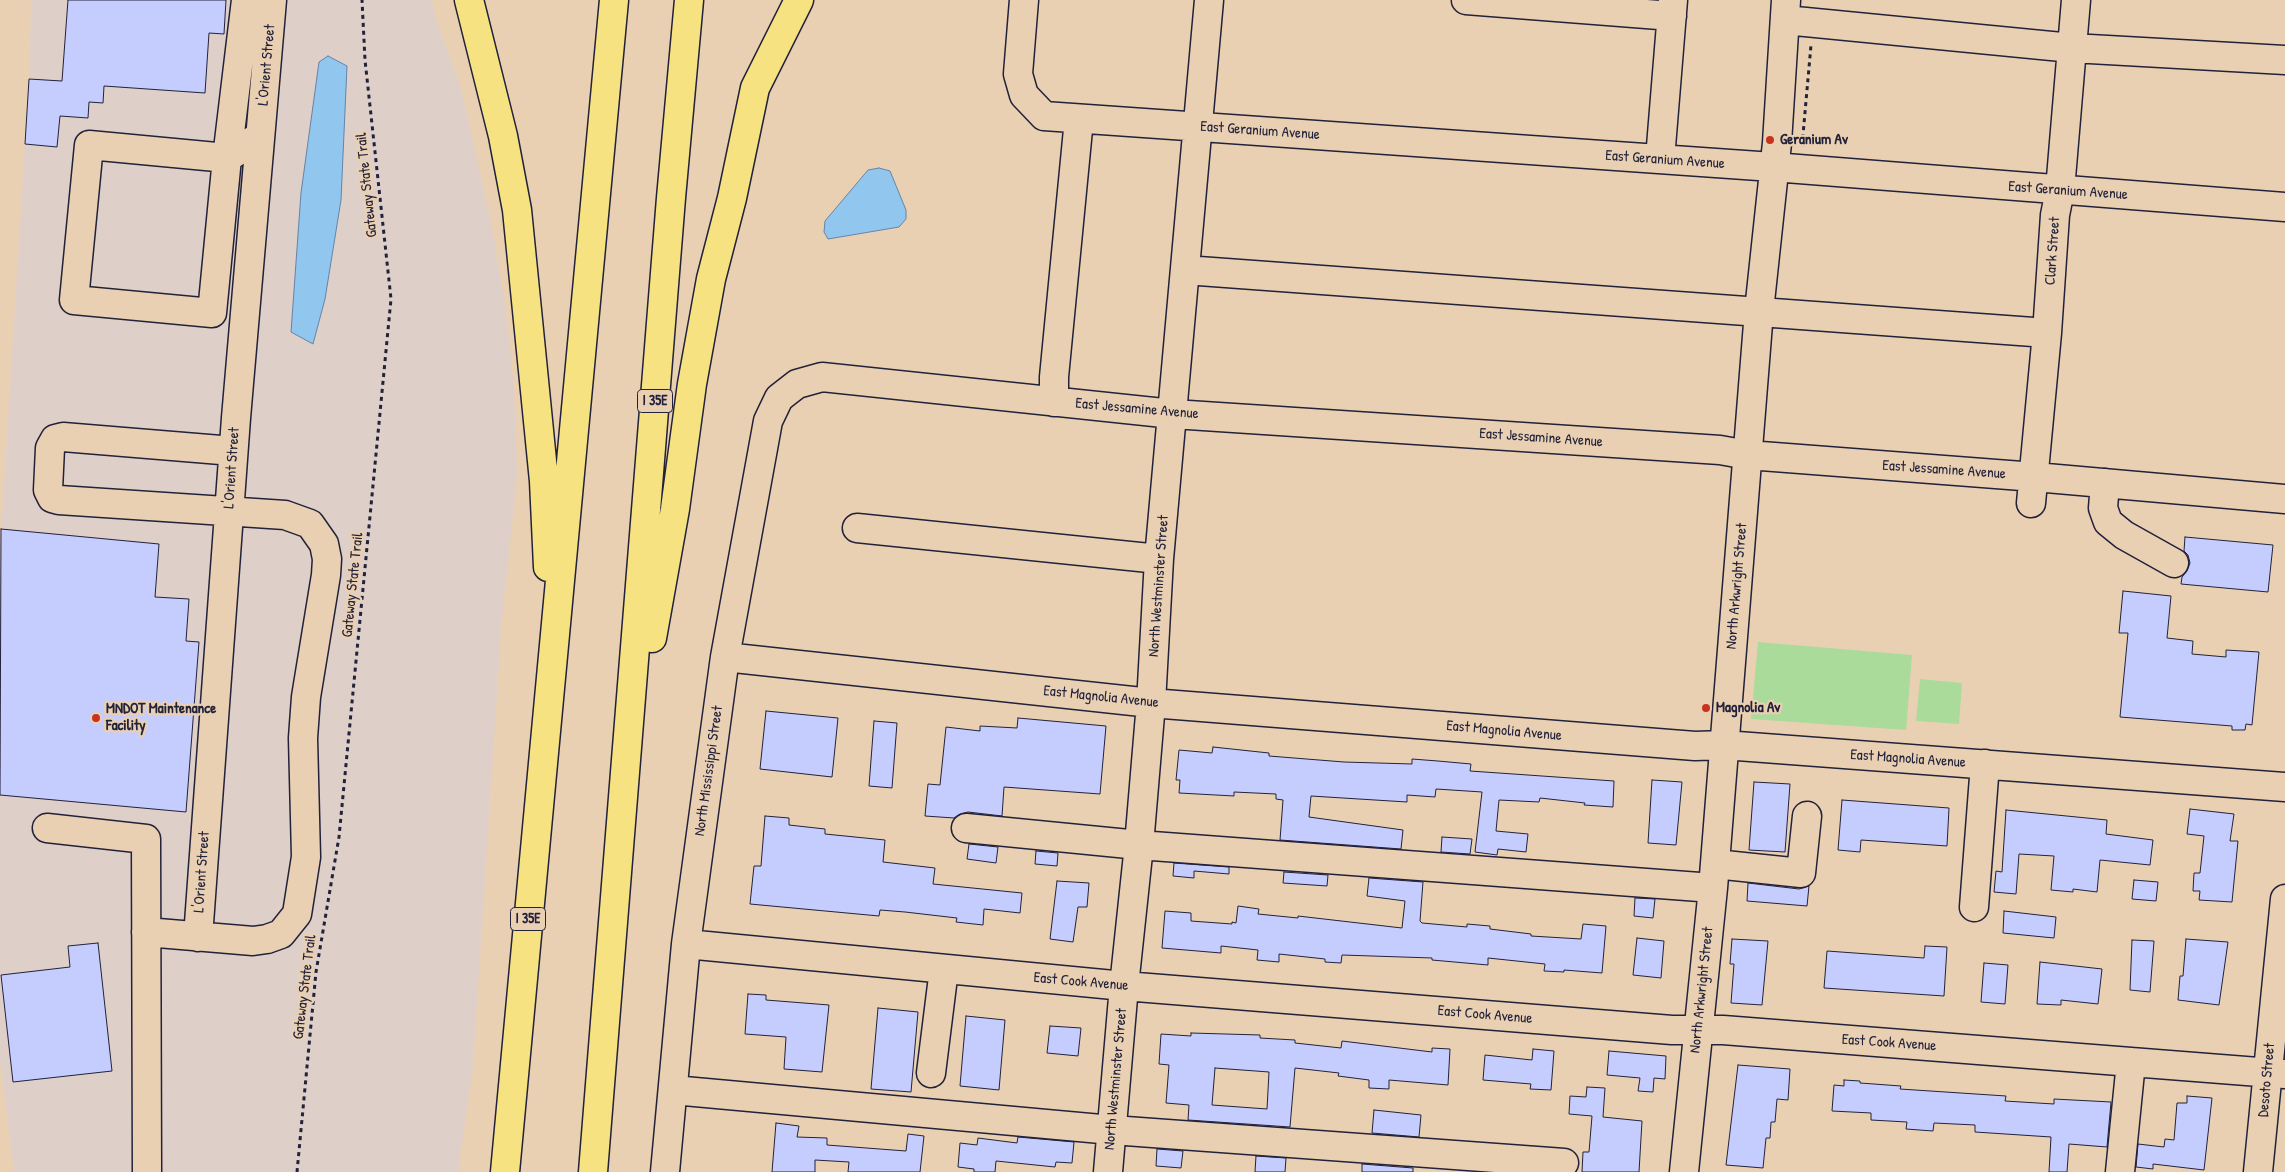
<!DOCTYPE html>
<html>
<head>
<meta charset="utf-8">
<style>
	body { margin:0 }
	canvas { display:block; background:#ead0b2 }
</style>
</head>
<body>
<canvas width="2285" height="1172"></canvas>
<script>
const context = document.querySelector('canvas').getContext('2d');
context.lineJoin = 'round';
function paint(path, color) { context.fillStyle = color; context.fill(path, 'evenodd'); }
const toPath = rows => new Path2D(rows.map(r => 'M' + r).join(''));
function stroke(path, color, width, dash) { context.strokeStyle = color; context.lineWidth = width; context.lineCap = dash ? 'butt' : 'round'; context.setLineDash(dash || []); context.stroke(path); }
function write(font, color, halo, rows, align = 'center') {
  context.font = font + ' "Patrick Hand",sans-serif'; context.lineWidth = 4.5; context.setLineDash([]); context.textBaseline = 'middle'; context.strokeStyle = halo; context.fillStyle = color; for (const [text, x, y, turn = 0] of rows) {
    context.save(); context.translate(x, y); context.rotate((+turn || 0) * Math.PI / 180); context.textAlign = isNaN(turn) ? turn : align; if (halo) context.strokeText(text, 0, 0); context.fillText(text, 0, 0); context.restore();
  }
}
paint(toPath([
	[31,0,432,0,436,20,461,88,491,222,505,302,514,390,517,476,501,629,473,1066,458,1172,14,1172,0,1060,0,547,29,79]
]), '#dfcfc9');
paint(toPath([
	[1758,642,1912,655,1906,730,1751,719],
	[1920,679,1962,683,1959,724,1916,721]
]), '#aadb9b');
const water = toPath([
	[328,56,347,66,341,200,325,299,313,344,291,332,301,193,319,62,328,56],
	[879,168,890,171,906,210,906,219,899,227,828,239,824,232,825,221,868,170,879,168]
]);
paint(water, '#91c6ef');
stroke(water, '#6584a7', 1);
const building = toPath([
	[68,0,226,0,224,34,209,33,205,93,104,86,103,103,89,102,88,118,60,116,57,147,25,144,29,79,62,81,68,0],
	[1,529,159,544,155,597,189,599,186,641,199,642,186,812,0,795,1,529],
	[2185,537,2273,545,2268,592,2181,584,2182,577,2187,571,2190,563,2188,555,2184,551,2185,537],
	[2123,591,2171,596,2167,638,2193,641,2192,654,2226,657,2226,650,2259,652,2252,725,2246,724,2245,730,2232,730,2232,726,2120,717,2128,633,2119,633,2123,591],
	[766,711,838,718,832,777,760,769,766,711],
	[1018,718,1106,726,1100,794,1004,787,1002,816,968,812,960,814,954,818,925,816,928,784,940,785,946,727,980,731,980,726,1017,728,1018,718],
	[874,721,897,723,892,788,869,786,874,721],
	[1213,747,1269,753,1269,756,1344,762,1412,764,1412,759,1438,761,1471,764,1470,771,1614,781,1613,807,1584,805,1585,803,1540,798,1539,802,1499,800,1496,831,1528,834,1526,852,1498,849,1497,855,1475,852,1482,792,1436,789,1435,797,1407,795,1407,802,1311,796,1309,817,1403,830,1401,849,1280,840,1283,800,1276,799,1276,794,1234,792,1234,796,1179,793,1180,780,1176,780,1179,750,1212,753,1213,747],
	[1652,780,1682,782,1676,845,1648,843,1652,780],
	[1754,782,1790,784,1785,852,1749,850,1754,782],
	[1842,800,1949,808,1947,846,1861,840,1860,852,1838,850,1842,800],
	[2190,809,2234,814,2230,841,2238,841,2232,902,2199,900,2200,891,2193,891,2194,873,2200,873,2204,836,2187,834,2190,809],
	[2006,810,2107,820,2106,834,2153,840,2150,865,2100,860,2097,892,2073,889,2073,892,2051,890,2054,856,2019,854,2016,894,1994,892,1996,871,2002,872,2006,810],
	[765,816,789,818,789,825,825,829,825,834,885,840,883,862,935,868,933,884,1022,893,1020,913,984,909,983,925,956,922,957,918,905,912,880,910,879,916,750,904,754,866,761,866,765,816],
	[1442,837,1472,839,1470,854,1441,852,1442,837],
	[969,844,998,847,996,863,967,859,969,844],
	[1036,851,1058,853,1057,866,1035,864,1036,851],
	[1174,863,1229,867,1229,874,1194,871,1194,878,1173,876,1174,863],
	[1284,872,1328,875,1327,886,1283,883,1284,872],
	[1369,878,1423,882,1420,921,1422,923,1467,927,1467,924,1490,926,1490,929,1531,934,1531,936,1581,939,1583,924,1606,926,1602,973,1564,970,1564,972,1544,971,1545,964,1488,958,1488,965,1432,960,1432,958,1342,955,1341,963,1325,962,1325,959,1279,954,1279,962,1257,960,1258,950,1221,946,1221,953,1162,948,1165,911,1191,913,1191,921,1232,924,1232,922,1236,923,1238,906,1259,909,1258,914,1298,918,1298,916,1402,928,1405,901,1367,896,1369,878],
	[2134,880,2158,882,2156,901,2132,899,2134,880],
	[1057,881,1089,883,1087,907,1078,907,1073,942,1050,939,1057,881],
	[1748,883,1799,889,1809,886,1807,906,1747,901,1748,883],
	[1635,898,1655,899,1653,918,1634,916,1635,898],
	[2004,911,2056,917,2054,938,2003,933,2004,911],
	[1637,938,1664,941,1661,978,1633,975,1637,938],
	[1732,939,1768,941,1762,1005,1731,1003,1734,964,1730,964,1732,939],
	[2186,939,2228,942,2219,1005,2178,1000,2180,976,2183,976,2186,939],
	[2132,940,2154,941,2150,992,2130,990,2132,940],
	[98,943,112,1071,13,1082,1,975,70,967,68,946,98,943],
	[1925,946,1947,947,1944,996,1824,988,1827,951,1924,958,1925,946],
	[2040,962,2102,969,2098,1004,2061,1000,2061,1005,2037,1004,2040,962],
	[1984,963,2008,965,2005,1004,1981,1002,1984,963],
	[748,994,766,995,766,1000,829,1005,822,1072,784,1069,786,1037,745,1034,748,994],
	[878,1008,918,1012,911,1092,871,1089,878,1008],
	[966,1016,1005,1020,999,1090,960,1086,966,1016],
	[1050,1026,1081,1028,1078,1056,1047,1053,1050,1026],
	[1191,1033,1260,1035,1260,1038,1295,1040,1295,1043,1341,1048,1342,1041,1432,1052,1432,1048,1450,1049,1448,1085,1389,1080,1389,1089,1369,1088,1369,1080,1338,1076,1339,1073,1295,1068,1290,1127,1188,1120,1189,1105,1166,1103,1169,1065,1159,1064,1161,1034,1191,1036,1191,1033],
	[1215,1068,1269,1072,1267,1109,1212,1105,1215,1068],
	[1533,1049,1554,1051,1551,1090,1530,1089,1531,1084,1483,1080,1485,1055,1532,1060,1533,1049],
	[1609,1051,1666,1056,1665,1079,1654,1078,1653,1092,1638,1091,1640,1078,1607,1075,1609,1051],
	[1738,1065,1790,1069,1788,1100,1777,1099,1775,1122,1771,1122,1770,1138,1766,1138,1763,1168,1726,1165,1738,1065],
	[1844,1080,1860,1081,1860,1083,1901,1086,1900,1089,2006,1096,2005,1101,2054,1104,2054,1099,2111,1102,2107,1147,2069,1144,2067,1172,2049,1172,2051,1137,1975,1132,1975,1125,1934,1123,1933,1131,1906,1129,1907,1122,1871,1120,1871,1113,1832,1111,1834,1085,1844,1086,1844,1080],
	[1587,1087,1605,1088,1603,1117,1642,1121,1639,1172,1582,1172,1583,1152,1589,1152,1592,1116,1569,1114,1570,1096,1586,1097,1587,1087],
	[2187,1096,2212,1098,2204,1170,2153,1164,2153,1169,2136,1167,2138,1144,2164,1147,2165,1139,2174,1140,2177,1103,2187,1103,2187,1096],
	[1374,1110,1421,1115,1419,1137,1372,1133,1374,1110],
	[776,1123,799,1126,797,1137,827,1138,827,1145,906,1151,908,1134,924,1136,920,1172,848,1172,849,1162,815,1160,815,1172,772,1172,776,1123],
	[1018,1137,1074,1142,1072,1163,1056,1162,1055,1167,996,1161,995,1172,974,1172,974,1169,958,1167,960,1143,977,1145,978,1138,1017,1143,1018,1137],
	[1157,1149,1183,1151,1181,1168,1156,1166,1157,1149],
	[1256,1156,1286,1158,1285,1172,1255,1172,1256,1156],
	[1362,1164,1413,1168,1413,1172,1362,1172,1362,1164]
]);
paint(building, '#c5ccfe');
stroke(building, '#22223b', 1);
const minor = toPath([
	[246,0,227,158,212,313,74,300,89,145,227,158,260,136],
	[1024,0,1018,74,1024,95,1044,116,1773,167,2285,207],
	[1466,0,1672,16],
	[1785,20,2072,48,2285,60],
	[1660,159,1673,0],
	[1185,270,2047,333],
	[1054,402,1054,377,1079,119],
	[2105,483,2103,508,2108,522,2124,535,2174,563],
	[2031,503,2047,333,2055,215,2060,190,2076,0],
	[857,528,1159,559],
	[725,657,1151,703,1695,746,1724,745,2285,787],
	[47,828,146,839,147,1172],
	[966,828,1139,845,1713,888],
	[1715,864,1801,873,1807,816],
	[1974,907,1985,764],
	[146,932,253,941,267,939,281,934,297,914,306,857,303,738,306,697,326,575,327,559,324,544,310,524,285,515,59,500,52,498,48,490,50,448,55,439,63,437,233,451],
	[198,937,236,418,272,0],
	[686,944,1124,986,1672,1030,1723,1030,2285,1074],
	[931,1073,944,969],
	[673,1090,1112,1130,1564,1163],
	[665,1172,686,944,725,657,768,421,779,398,797,384,822,377,1173,414,1720,450,1748,455,2035,477,2285,499],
	[1108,1172,1124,986,1139,845,1151,703,1159,559,1209,0],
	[1684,1172,1713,888,1759,311,1777,143,1786,0],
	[2120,1172,2131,1062],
	[2258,1172,2285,899]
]);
const highway = toPath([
	[469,0,503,136,517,210,544,481,548,567],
	[652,638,675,509,692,384,711,279,732,198,755,88,799,0],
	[505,1172,614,0],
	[593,1172,671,198,689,0]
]);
stroke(minor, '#22223b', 31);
stroke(highway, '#22223b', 31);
stroke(toPath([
	[1802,146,1811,45],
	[297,1172,316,972,339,837,391,299,365,60,362,0]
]), '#22223b', 3, [4, 4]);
stroke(minor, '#ead0b2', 28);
stroke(highway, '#f6e281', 28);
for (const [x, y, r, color] of [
	[1770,140,5,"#c8321e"],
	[1706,708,5,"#c8321e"],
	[96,718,5,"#c8321e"]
]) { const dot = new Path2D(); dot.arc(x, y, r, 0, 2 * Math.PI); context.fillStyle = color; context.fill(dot); stroke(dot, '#ead0b2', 2); }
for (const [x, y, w] of [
	[655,401,35],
	[528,919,35]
]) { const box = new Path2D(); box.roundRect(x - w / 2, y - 11.5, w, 23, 4); context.fillStyle = '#ead0b2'; context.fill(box); stroke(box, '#22223b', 1); }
write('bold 14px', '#22223b', null, [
	["I 35E",655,401],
	["I 35E",528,919]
]);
write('15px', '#22223b', '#ead0b2', [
	["L'Orient Street",267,65,-85],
	["East Geranium Avenue",1260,131,4],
	["East Geranium Avenue",1665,160,4],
	["Gateway State Trail",367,185,-96],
	["East Geranium Avenue",2068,191,4],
	["Clark Street",2053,251,-86],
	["East Jessamine Avenue",1137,409,5],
	["East Jessamine Avenue",1541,438,4],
	["L'Orient Street",232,468,-86],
	["East Jessamine Avenue",1944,470,4],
	["Gateway State Trail",353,585,-84],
	["North Westminster Street",1159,586,-86],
	["North Arkwright Street",1737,586,-85],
	["East Magnolia Avenue",1101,697,6],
	["East Magnolia Avenue",1504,731,5],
	["East Magnolia Avenue",1908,759,4],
	["North Mississippi Street",709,771,-82],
	["L'Orient Street",202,872,-86],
	["East Cook Avenue",1081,982,5],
	["Gateway State Trail",305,987,-83],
	["North Arkwright Street",1702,990,-84],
	["East Cook Avenue",1485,1015,5],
	["East Cook Avenue",1889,1043,4],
	["North Westminster Street",1116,1079,-85],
	["Desoto Street",2267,1080,-85]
]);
write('bold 15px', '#22223b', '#ead0b2', [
	["Geranium Av",1780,140],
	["Magnolia Av",1716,708],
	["MNDOT Maintenance",106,709],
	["Facility",106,726]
], 'left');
</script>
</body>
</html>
